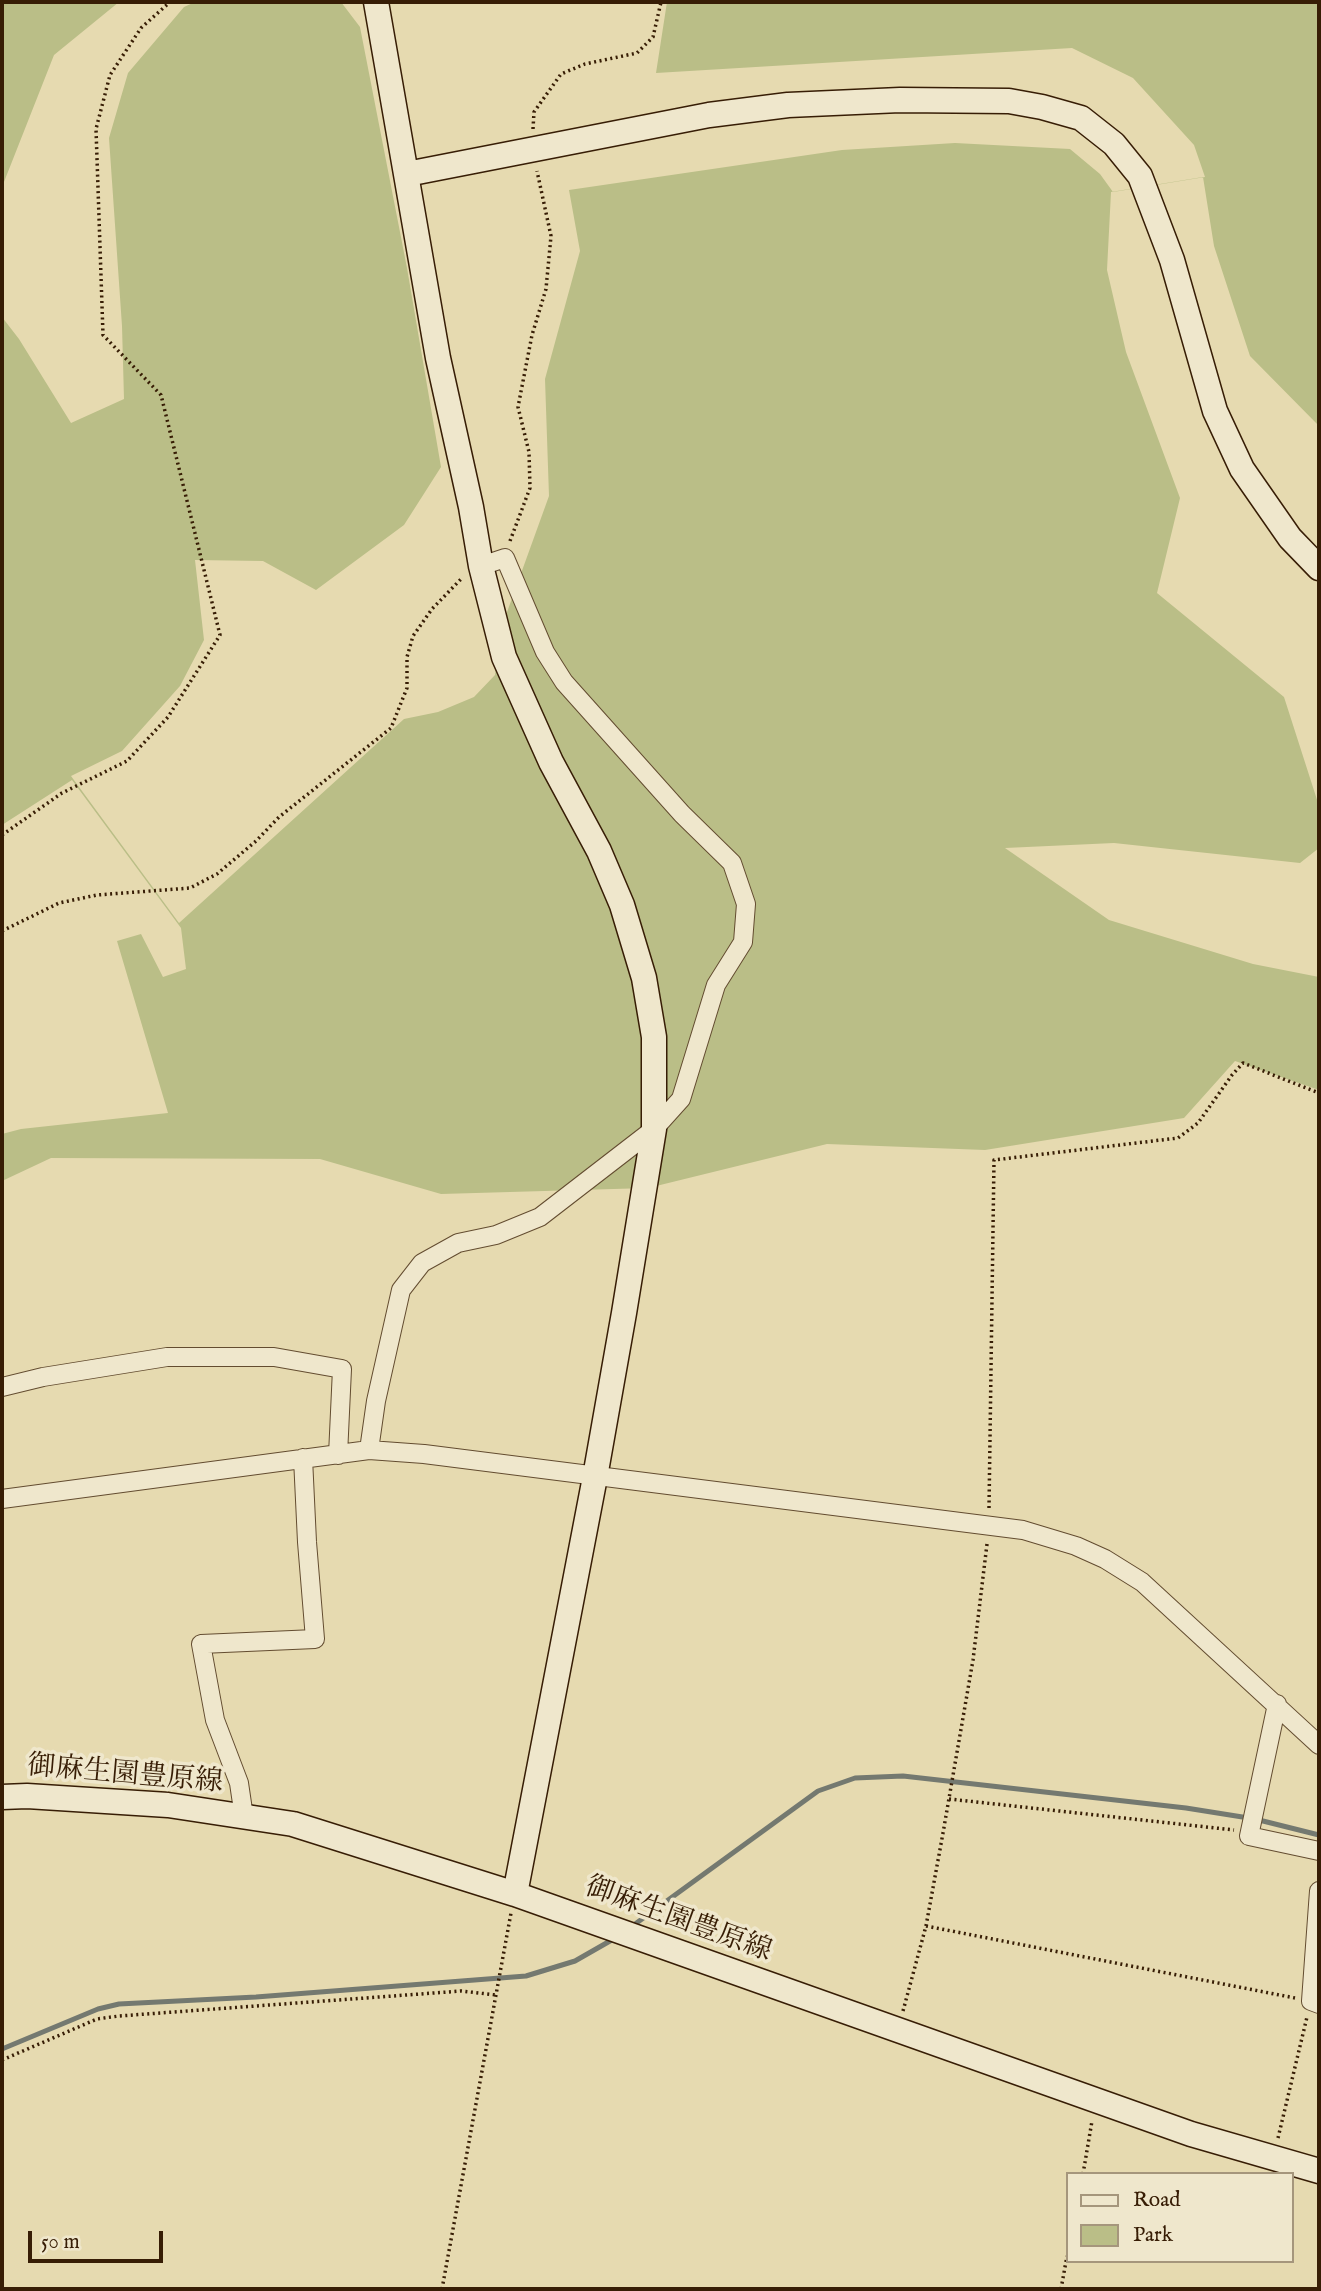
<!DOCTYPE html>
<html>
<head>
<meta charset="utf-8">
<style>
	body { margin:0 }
	#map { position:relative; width:1321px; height:2291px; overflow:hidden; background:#e6dab0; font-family:"IM FELL English",serif }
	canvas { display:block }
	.frame { position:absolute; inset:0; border:4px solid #371d05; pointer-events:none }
	.legend { position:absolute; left:1066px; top:2172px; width:228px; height:91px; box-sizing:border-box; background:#efe7cc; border:2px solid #a5967c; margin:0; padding:9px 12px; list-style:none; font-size:21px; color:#371d05 }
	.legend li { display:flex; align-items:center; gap:14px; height:35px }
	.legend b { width:35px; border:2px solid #a5967c }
	.scale { position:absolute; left:28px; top:2231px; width:135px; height:32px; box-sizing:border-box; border:4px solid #371d05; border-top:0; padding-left:9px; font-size:21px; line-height:24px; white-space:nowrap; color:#371d05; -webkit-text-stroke:5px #efe7cc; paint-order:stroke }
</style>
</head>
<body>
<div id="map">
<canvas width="1321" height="2291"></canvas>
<div class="frame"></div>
<ul class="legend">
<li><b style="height:9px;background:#efe7cc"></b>Road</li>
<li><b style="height:19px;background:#babe87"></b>Park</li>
</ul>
<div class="scale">50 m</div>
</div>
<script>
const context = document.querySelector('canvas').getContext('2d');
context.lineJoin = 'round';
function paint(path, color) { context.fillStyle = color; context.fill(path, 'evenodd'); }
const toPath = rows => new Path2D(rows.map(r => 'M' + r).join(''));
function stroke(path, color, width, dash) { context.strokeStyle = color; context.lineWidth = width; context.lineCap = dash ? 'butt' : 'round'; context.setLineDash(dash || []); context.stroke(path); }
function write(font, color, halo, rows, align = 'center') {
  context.font = font + ' "IM FELL English","Noto Serif JP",serif'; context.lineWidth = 7; context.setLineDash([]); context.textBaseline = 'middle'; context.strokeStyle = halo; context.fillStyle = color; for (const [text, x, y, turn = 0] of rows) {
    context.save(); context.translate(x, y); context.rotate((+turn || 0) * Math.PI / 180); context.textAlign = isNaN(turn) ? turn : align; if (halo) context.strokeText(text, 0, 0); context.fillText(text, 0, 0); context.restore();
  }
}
paint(toPath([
	[2,2,119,2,54,55,2,187],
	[195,2,341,2,360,27,407,268,441,467,404,525,316,590,263,561,195,560,204,640,180,686,122,751,71,776,179,923,404,719,438,712,474,697,495,675,502,626,549,496,545,379,580,251,569,190,842,150,955,143,1070,149,1100,174,1113,192,1205,177,1194,145,1133,78,1072,48,656,73,667,2,1319,2,1319,426,1250,356,1214,246,1203,177,1111,192,1107,270,1126,352,1180,498,1157,593,1284,697,1319,806,1319,848,1300,863,1114,843,1005,848,1109,920,1253,964,1319,977,1319,1090,1235,1061,1184,1118,985,1150,827,1144,648,1188,441,1194,320,1159,51,1158,2,1181,2,1134,21,1129,168,1113,117,941,141,934,163,977,186,969,181,928,72,780,2,825,2,317,19,339,71,423,124,399,122,326,109,138,128,73,184,7]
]), '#babe87');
stroke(toPath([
	[631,1927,818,1791,855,1778,903,1776,1186,1808,1255,1819,1319,1835],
	[2,2049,98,2009,119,2004,256,1997,526,1976,575,1961,617,1937]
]), '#747970', 5);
const street = toPath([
	[2,1387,43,1377,167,1357,274,1357,342,1369,338,1455],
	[369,1450,376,1401,401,1290,422,1263,458,1243,496,1235,540,1217,654,1129,681,1099,716,985,743,942,746,904,732,863,682,814,564,682,545,652,505,558,481,566],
	[2,1499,369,1450,424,1454,1023,1530,1076,1546,1105,1559,1142,1582,1319,1745],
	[1277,1704,1249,1836,1319,1851],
	[244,1817,239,1783,215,1720,201,1644,315,1639,307,1542,303,1458],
	[1319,1891,1311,2001,1319,2004]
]);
const secondary = toPath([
	[376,2,438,358,471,507,481,566,504,657,551,762,599,851,622,905,644,978,654,1037,654,1129,624,1313,595,1477,515,1894],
	[407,174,709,115,788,105,900,100,1009,101,1042,107,1081,118,1114,144,1140,176,1172,260,1215,411,1242,469,1290,538,1319,568],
	[2,1797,27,1796,168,1805,293,1824,515,1894,1191,2134,1319,2171]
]);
stroke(street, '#634c30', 20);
stroke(secondary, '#371d05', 27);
stroke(toPath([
	[533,129,534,112,561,74,585,64,637,53,653,37,661,2],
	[510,541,530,488,529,452,518,407,532,335,546,289,551,236,537,171],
	[2,835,62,793,127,761,168,717,220,635,161,395,103,335,96,129,110,75,141,28,170,2],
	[2,931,59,903,97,895,190,888,217,874,256,841,279,817,391,728,407,688,407,657,413,636,432,609,462,578],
	[989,1508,994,1160,1178,1138,1198,1123,1232,1075,1243,1063,1319,1093],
	[949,1799,1234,1830],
	[926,1926,1295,1998],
	[903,2011,926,1926,943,1833,973,1660,987,1544],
	[2,2060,97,2019,119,2016,461,1991,496,1995],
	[1278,2138,1307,2017],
	[1083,2174,1092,2121],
	[442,2289,511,1913],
	[1061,2289,1067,2256]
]), '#371d05', 3.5, [2, 3.5]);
stroke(street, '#efe7cc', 18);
stroke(secondary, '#efe7cc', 24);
write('28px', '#371d05', '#efe7cc', [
	["御麻生園豊原線",125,1776,5],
	["御麻生園豊原線",678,1921,20]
]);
</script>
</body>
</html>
